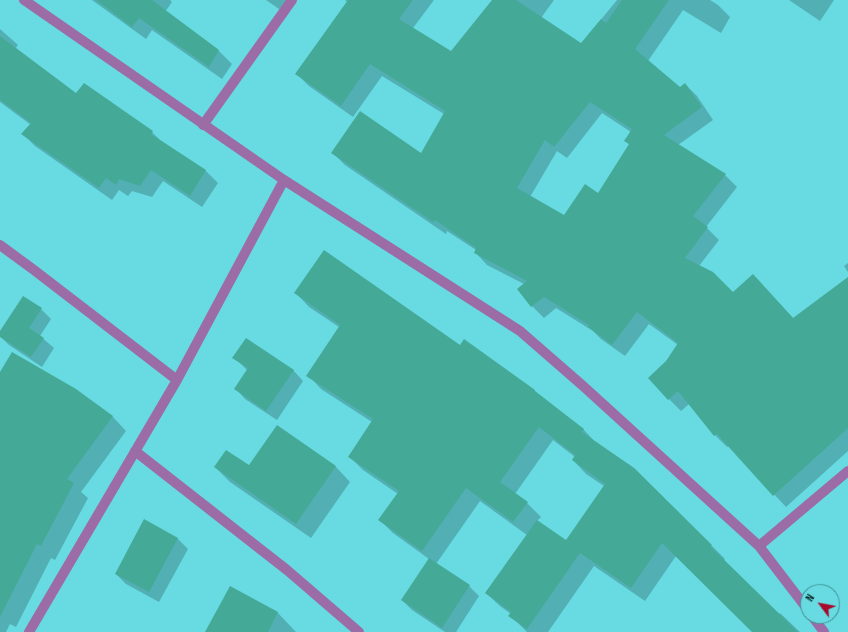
<!DOCTYPE html>
<html>
<head>
<meta charset="utf-8">
<style>
	body { margin:0 }
	#map { position:relative; width:848px; height:632px; overflow:hidden; background:#67dbe1; font-family:"Sofia Sans Condensed",sans-serif }
	canvas { display:block }
	.north { position:absolute; left:800px; top:584px; width:40px; height:40px; box-sizing:border-box; background:#67dbe1; border:1px solid #3f8f93; border-radius:50%; rotate:302deg; font-size:11px; font-weight:700; line-height:16px; text-align:center; color:#031c1e }
	.north::after { content:''; display:block; margin:auto; width:14px; height:18px; background:#a60b2c; clip-path:polygon(50% 0,100% 100%,50% 72%,0 100%) }
</style>
</head>
<body>
<div id="map">
<canvas width="848" height="632"></canvas>
<div class="north">N</div>
</div>
<script>
const context = document.querySelector('canvas').getContext('2d');
context.lineJoin = 'round';
function paint(path, color) { context.fillStyle = color; context.fill(path, 'evenodd'); }
const toPath = rows => new Path2D(rows.map(r => 'M' + r).join(''));
function stroke(path, color, width, dash) { context.strokeStyle = color; context.lineWidth = width; context.lineCap = dash ? 'butt' : 'round'; context.setLineDash(dash || []); context.stroke(path); }
paint(toPath([
	[92,0,170,0,172,2,165,12,219,51,232,64,222,79,152,30,146,39],
	[266,0,290,0,282,11],
	[345,0,434,0,413,28,451,52,493,0,554,0,541,18,581,44,617,0,710,0,718,5,730,17,721,33,683,10,648,61,680,88,685,84,697,96,713,120,678,145,725,175,737,187,706,227,719,240,699,266,733,293,753,275,794,319,848,278,848,451,786,507,729,446,727,447,715,435,689,404,681,411,669,399,666,362,678,345,649,324,625,356,601,339,593,331,556,308,544,318,532,306,524,284,487,265,475,252,476,250,447,231,446,234,345,165,333,153,421,154,444,114,382,76,353,117,309,86,297,74,347,2],
	[602,113,631,132,625,140,630,145,598,194,565,216,530,197,557,151,567,158],
	[789,0,834,0,820,21],
	[0,29,18,45,15,49,77,95,152,132,163,143,206,171,218,183,202,207,163,181,152,197,132,191,128,196,119,190,112,200,35,146,23,134,31,125,0,102],
	[848,263,848,272,844,266],
	[296,293,460,346,540,396,584,430,596,443,634,468,725,559,723,561,779,615,780,613,800,632,753,632,676,556,645,601,594,566,548,632,527,632,510,615,511,614,500,606,486,593,527,535,480,501,436,564,469,586,479,596,456,632,445,632,412,610,402,600,429,559,393,533,380,520,398,494,363,470,349,456,372,422,321,389,308,375,339,327,309,307],
	[553,440,575,457,573,460,586,474,604,486,566,542,537,521,541,517,527,503,515,494],
	[41,309,51,319,40,336,54,348,42,367,9,345,0,336,0,333],
	[234,357,293,370,303,381,277,420,245,399,235,388,247,370],
	[0,374,75,389,113,417,126,431,81,492,88,498,55,560,51,558,16,627,10,624,6,632,0,632],
	[277,427,336,467,350,482,311,538,230,482,215,467,249,467],
	[177,538,188,549,159,602,126,584,116,574],
	[230,588,278,613,296,632,206,632]
]), '#0003');
paint(toPath([
	[96,0,152,0,219,50,209,67,139,18,132,27],
	[348,0,413,0,399,19,451,51,492,0,516,0,581,43,601,19,606,23,622,0,669,0,635,49,680,87,685,83,702,107,664,135,726,174,693,216,708,227,685,258,713,272,733,292,753,274,793,318,848,277,848,428,773,496,717,434,714,436,678,391,668,400,648,378,666,361,678,343,637,312,612,345,588,327,589,325,544,297,531,307,517,289,527,281,474,253,476,248,435,220,433,222,331,153,360,111,421,153,445,111,370,64,341,106,295,74],
	[590,102,632,129,624,141,629,144,598,193,585,184,564,215,517,188,545,140,554,147],
	[0,36,76,93,84,83,153,131,151,134,206,170,190,196,151,170,140,186,119,179,116,185,106,178,99,188,21,134,31,123,0,100],
	[324,250,460,345,464,339,535,390,535,391,584,429,582,432,634,468,712,545,710,546,798,632,752,632,662,543,631,588,580,553,527,629,508,616,511,612,485,593,537,520,566,540,605,484,572,460,575,455,539,427,500,482,528,502,513,522,466,488,422,551,378,520,399,491,348,457,373,419,306,376,340,325,294,293],
	[23,296,42,308,29,328,44,338,31,357,0,337,0,331],
	[246,338,294,370,266,411,234,389,248,368,232,358],
	[12,352,76,389,113,416,67,479,74,483,41,546,37,544,0,617,0,372],
	[277,425,336,466,296,524,214,467,226,450,249,465],
	[144,519,178,538,149,592,115,574],
	[429,558,470,585,442,628,401,600],
	[230,586,278,612,268,632,205,632]
]), '#45a997');
stroke(toPath([
	[24,0,284,180,520,331,582,385,759,546,808,610],
	[203,125,292,0],
	[0,245,34,270,177,380],
	[135,451,287,570,359,632],
	[759,546,848,471],
	[812,616,824,632],
	[29,632,177,380,284,180]
]), '#9b6ca6', 10);
</script>
</body>
</html>
